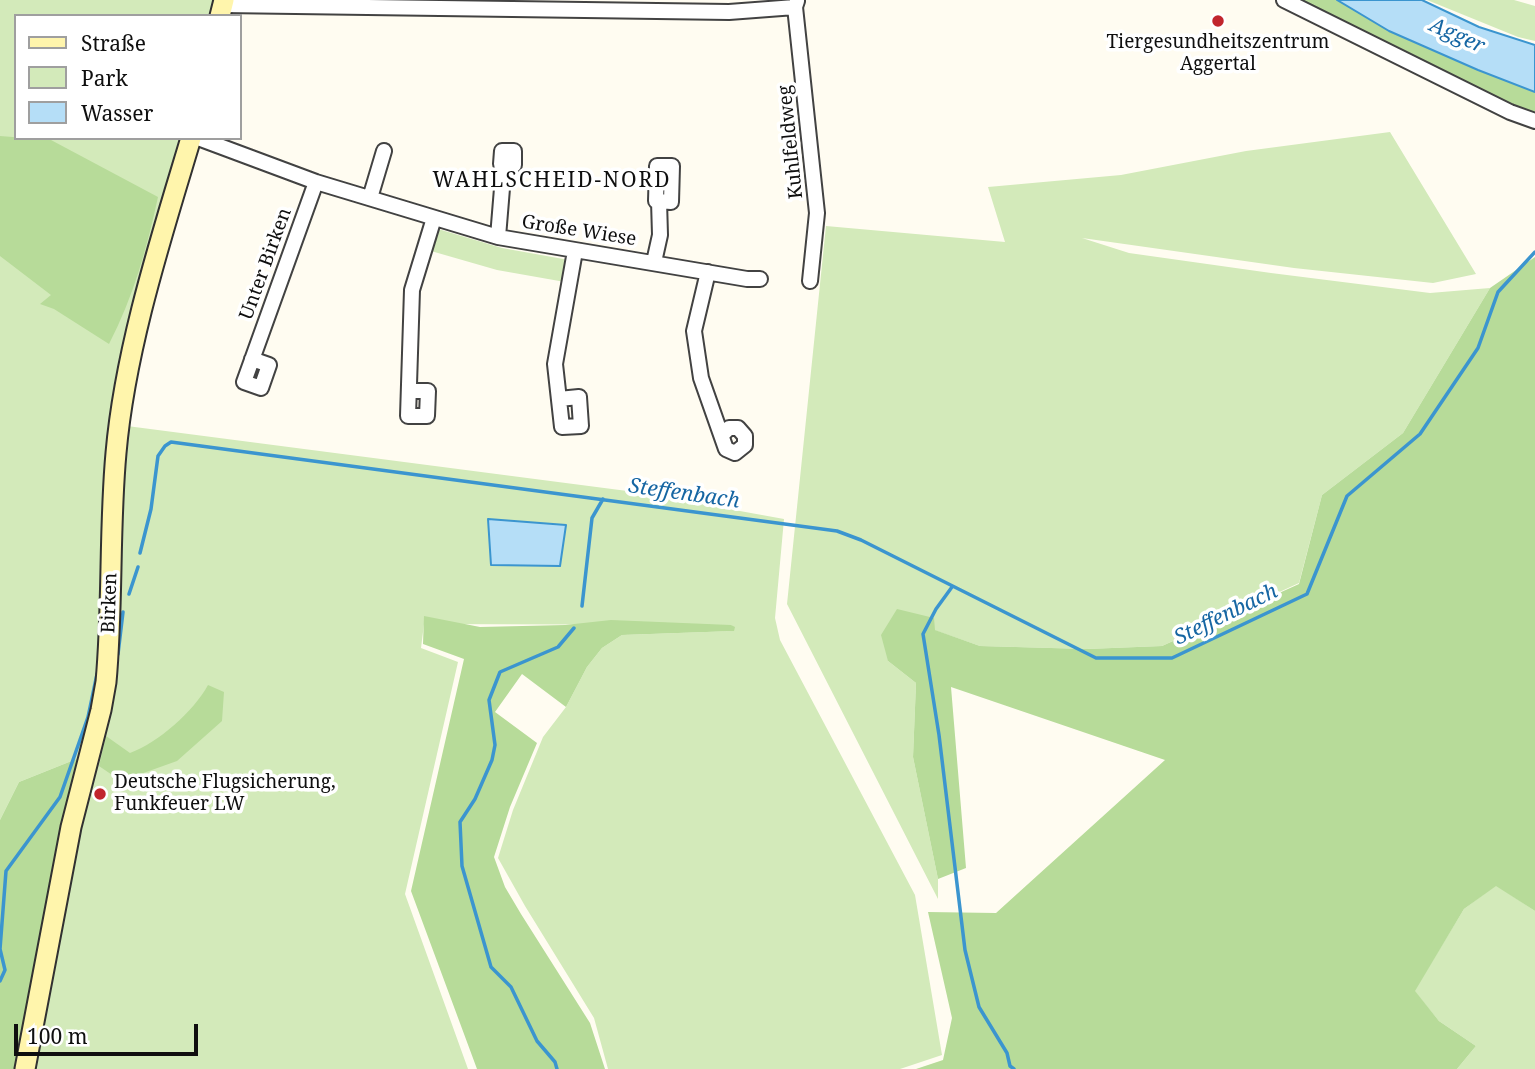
<!DOCTYPE html>
<meta charset="utf-8">
<style>
body{margin:0}
#map{position:relative;width:1535px;height:1069px;overflow:hidden;background:#fffcf1;font-family:"Noto Serif",serif}
canvas{display:block}
.legend{position:absolute;left:14px;top:14px;width:228px;height:126px;box-sizing:border-box;background:#fff;border:2px solid #9f9f9f;margin:0;padding:9px 12px;list-style:none;font-size:21px;color:#0f0f0f}
.legend li{display:flex;align-items:center;gap:14px;height:35px}
.legend b{width:35px;border:2px solid #9f9f9f}
.scale{position:absolute;left:14px;top:1024px;width:184px;height:32px;box-sizing:border-box;border:4px solid #0f0f0f;border-top:0;padding-left:9px;font-size:21px;line-height:24px;white-space:nowrap;color:#0f0f0f;-webkit-text-stroke:5px #fff;paint-order:stroke}
</style>
<div id="map">
<canvas width="1535" height="1069"></canvas>
<ul class="legend">
<li><b style="height:9px;background:#fff5ac"></b>Straße</li>
<li><b style="height:19px;background:#d3eaba"></b>Park</li>
<li><b style="height:19px;background:#b5def7"></b>Wasser</li>
</ul>
<div class="scale">100 m</div>
</div>
<script>
const ctx = document.querySelector('canvas').getContext('2d');
ctx.lineJoin = 'round';
function paint(path, color) { ctx.fillStyle = color; ctx.fill(path, 'evenodd'); }
function stroke(path, color, width, dash) { ctx.strokeStyle = color; ctx.lineWidth = width; ctx.lineCap = dash ? 'butt' : 'round'; ctx.setLineDash(dash || []); ctx.stroke(path); }
function write(font, color, halo, rows, align = 'center') {
  ctx.font = font + ' "Noto Serif",serif'; ctx.lineWidth = 7; ctx.setLineDash([]); ctx.textBaseline = 'middle'; ctx.strokeStyle = halo; ctx.fillStyle = color; for (const [text, x, y, turn = 0] of rows) {
    ctx.save(); ctx.translate(x, y); ctx.rotate((+turn || 0) * Math.PI / 180); ctx.textAlign = isNaN(turn) ? turn : align; if (halo) ctx.strokeText(text, 0, 0); ctx.fillText(text, 0, 0); ctx.restore();
  }
}
paint(new Path2D(`
 M 0,0 L 214,0 L 210,16 L 16,16 L 16,138 L 181,138 L 116,394 L 98,693 L 84,756 L 19,782 L 0,820 Z
 M 1427,0 L 1514,0 L 1535,6 L 1535,41 L 1518,37 Z
 M 1390,132 L 1476,274 L 1433,283 L 1294,268 L 1082,238 L 1129,253 L 1271,273 L 1430,293 L 1490,288 L 1403,433 L 1322,495 L 1299,583 L 1162,646 L 1087,649 L 980,646 L 934,630 L 888,661 L 916,683 L 913,757 L 938,879 L 938,899 L 787,604 L 826,226 L 1005,242 L 988,187 L 1121,175 L 1246,151 Z
 M 438,229 L 502,248 L 569,260 L 565,282 L 497,270 L 431,251 Z
 M 127,426 L 635,492 L 784,519 L 775,618 L 780,640 L 915,895 L 942,1055 L 900,1069 L 608,1069 L 594,1018 L 525,906 L 498,858 L 513,810 L 543,737 L 566,707 L 587,667 L 602,648 L 622,635 L 733,631 L 731,625 L 424,624 L 421,648 L 458,662 L 405,894 L 468,1069 L 24,1069 L 91,773 Z
 M 1496,885 L 1535,911 L 1535,1069 L 1457,1069 L 1476,1046 L 1439,1021 L 1414,991 L 1464,909 Z`), '#d3eaba');
paint(new Path2D(`
 M 1290,0 L 1337,0 L 1389,31 L 1478,70 L 1535,92 L 1535,115 L 1478,92 Z
 M 0,136 L 51,140 L 158,197 C 147,248 133,298 109,344 L 54,309 L 40,304 L 51,295 L 0,256 Z
 M 1535,257 L 1535,911 L 1496,886 L 1464,909 L 1415,991 L 1439,1021 L 1476,1046 L 1457,1069 L 916,1069 L 943,1060 L 952,1018 L 928,912 L 996,913 L 1165,760 L 951,687 L 966,868 L 938,879 L 913,757 L 916,683 L 888,661 L 881,635 L 897,609 L 934,618 L 935,630 L 980,646 L 1087,649 L 1162,646 L 1299,584 L 1322,495 L 1403,433 L 1490,288 Z
 M 424,616 L 480,627 L 565,625 L 611,620 L 731,625 L 735,627 L 734,631 L 622,635 L 602,648 L 587,667 L 566,707 L 522,674 L 495,712 L 537,743 L 510,807 L 494,857 L 505,887 L 521,914 L 590,1023 L 605,1069 L 477,1069 L 411,891 L 464,659 L 423,644 Z
 M 208,685 L 224,692 L 222,721 L 177,761 L 121,781 L 99,766 L 106,736 L 130,753 C 158,743 194,711 208,685 Z
 M 84,756 L 24,1069 L 0,1069 L 0,820 L 19,782 Z`), '#b7db99');
const water = new Path2D(`
 M 1337,0 L 1422,0 L 1479,27 L 1535,45 L 1535,92 L 1478,70 L 1389,31 Z
 M 488,519 L 566,525 L 560,566 L 491,565 Z`);
paint(water, '#b5def7');
stroke(water, '#3b95cf', 2);
stroke(new Path2D(`
 M 140,553 L 151,509 L 158,456 L 165,446 L 171,442 L 837,531 L 861,540 L 1096,658 L 1172,658 L 1307,594 L 1347,496 L 1420,434 L 1478,348 L 1498,292 L 1535,252
 M 952,587 L 936,609 L 923,634 L 939,735 L 965,950 L 979,1007 L 1007,1053 L 1010,1066 L 1014,1069
 M 129,594 L 138,567
 M 582,606 L 592,518 L 603,499
 M 118,654 L 123,612
 M 0,981 L 5,970 L 0,949 L 6,871 L 60,797 L 88,717 L 97,674
 M 557,1069 L 555,1062 L 537,1041 L 511,987 L 491,967 L 462,866 L 460,822 L 475,799 L 492,760 L 495,745 L 489,700 L 500,672 L 558,647 L 574,628`), '#3b95cf', 3.5);
const street = new Path2D(`
 M 1284,0 L 1510,112 L 1535,121
 M 797,1 L 795,7 L 817,213 L 810,281
 M 223,5 L 729,12 L 795,7
 M 198,138 L 316,182 L 498,237 L 747,279 L 760,279
 M 370,198 L 384,151
 M 498,237 L 504,164 L 501,164 L 502,151 L 514,151 L 514,165 L 504,164
 M 654,262 L 660,235 L 659,201 L 656,201 L 657,166 L 672,166 L 671,202 L 659,201
 M 708,272 L 694,331 L 701,378 L 726,449 L 735,453 L 745,445 L 745,436 L 738,428 L 729,428 L 722,435
 M 252,359 L 269,365 L 261,388 L 244,382 L 316,182
 M 409,391 L 428,391 L 427,416 L 408,416 L 412,290 L 434,218
 M 559,399 L 579,397 L 581,426 L 562,427 L 555,364 L 575,251`);
const secondary = new Path2D(`
 M 220,16 L 224,0
 M 25,1069 L 71,827 L 101,710 L 106,682 C 113,606 109,529 116,453 C 125,349 161,238 191,138`);
stroke(street, '#424242', 18);
stroke(secondary, '#313131', 23);
stroke(street, '#fff', 14);
stroke(secondary, '#fff5ac', 19);
for (const [x, y, r, color] of [
 [1218,21,7,"#c1252d"],
 [100,794,7,"#c1252d"]
]) { const dot = new Path2D(); dot.arc(x, y, r, 0, 2 * Math.PI); ctx.fillStyle = color; ctx.fill(dot); stroke(dot, '#fff', 2.5); }
write('19px', '#0f0f0f', '#fff', [
 ["Tiergesundheitszentrum",1218,43],
 ["Aggertal",1218,65],
 ["Deutsche Flugsicherung,",114,783,"left"],
 ["Funkfeuer LW",114,805,"left"]
]);
write('19px', '#0f0f0f', '#fff', [
 ["Kuhlfeldweg",791,142,-96],
 ["Große Wiese",579,231,9],
 ["Unter Birken",266,264,-70],
 ["Birken",110,603,-88]
]);
write('italic 21px', '#1666a3', '#fff', [
 ["Agger",1457,36,24],
 ["Steffenbach",684,494,8],
 ["Steffenbach",1226,615,-26]
]);
ctx.letterSpacing = '2px';
write('21px', '#0f0f0f', '#fff', [
 ["WAHLSCHEID-NORD",552,181]
]);
ctx.letterSpacing = '0px';
</script>
